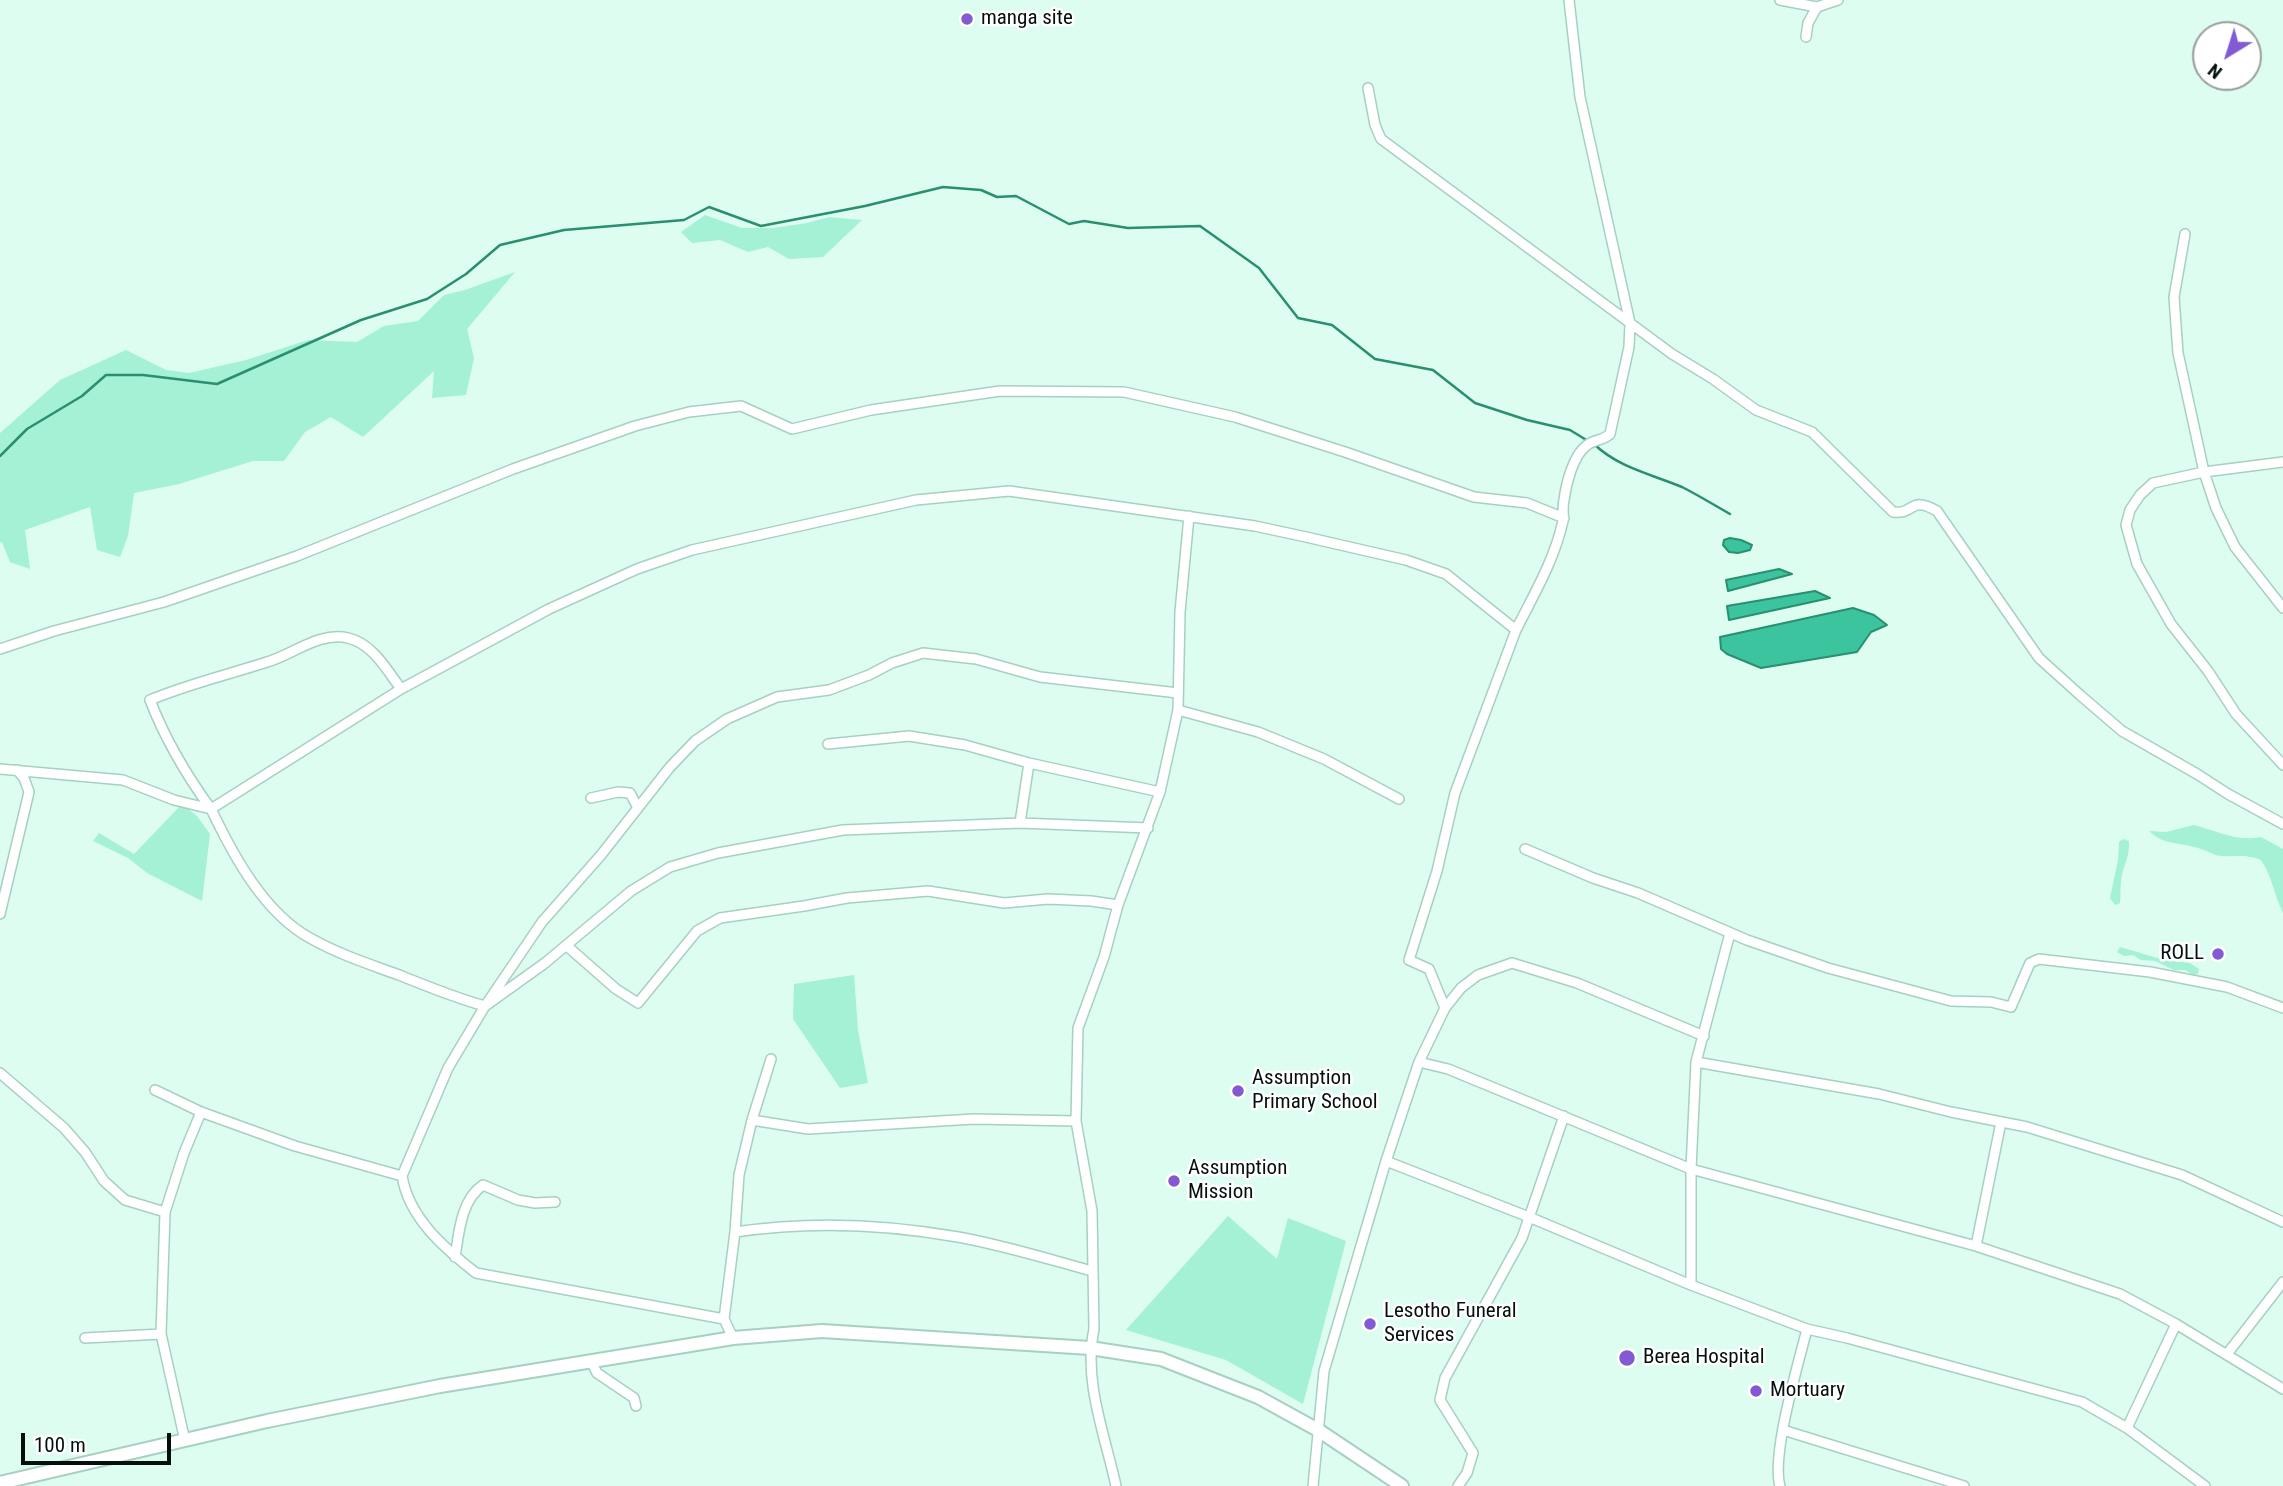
<!DOCTYPE html>
<style>
body{margin:0}
#map{position:relative;width:2283px;height:1486px;overflow:hidden;background:#dcfdf0;font-family:"Roboto Condensed",sans-serif}
canvas{display:block}
.north{position:absolute;left:2192px;top:21px;width:70px;height:70px;box-sizing:border-box;background:#fff;border:2px solid #9a9f9d;border-radius:50%;rotate:218deg;font-size:19px;font-weight:700;line-height:28px;text-align:center;color:#03100b}
.north::after{content:'';display:block;margin:auto;width:24px;height:32px;background:#825ad4;clip-path:polygon(50% 0,100% 100%,50% 72%,0 100%)}
.scale{position:absolute;left:21px;top:1433px;width:150px;height:32px;box-sizing:border-box;border:4px solid #03100b;border-top:0;padding-left:9px;font-size:21px;line-height:24px;white-space:nowrap;color:#03100b;-webkit-text-stroke:5px #fff;paint-order:stroke}
</style>
<div id="map">
<canvas width="2283" height="1486"></canvas>
<div class="north">N</div>
<div class="scale">100 m</div>
</div>
<script>
const ctx = document.querySelector('canvas').getContext('2d');
ctx.lineJoin = 'round';
function paint(path, color) { ctx.fillStyle = color; ctx.fill(path, 'evenodd'); }
function stroke(path, color, width, dash) { ctx.strokeStyle = color; ctx.lineWidth = width; ctx.lineCap = dash ? 'butt' : 'round'; ctx.setLineDash(dash || []); ctx.stroke(path); }
function write(font, color, halo, rows, align = 'center') {
  ctx.font = font + ' "Roboto Condensed",sans-serif'; ctx.lineWidth = 5; ctx.setLineDash([]); ctx.textBaseline = 'middle'; ctx.strokeStyle = halo; ctx.fillStyle = color; for (const [text, x, y, turn = 0] of rows) {
    ctx.save(); ctx.translate(x, y); ctx.rotate((+turn || 0) * Math.PI / 180); ctx.textAlign = isNaN(turn) ? turn : align; if (halo) ctx.strokeText(text, 0, 0); ctx.fillText(text, 0, 0); ctx.restore();
  }
}
paint(new Path2D(`
 M 705,215 L 742,228 L 773,228 L 807,223 L 829,217 L 862,220 L 823,257 L 789,259 L 768,247 L 748,252 L 720,240 L 692,243 L 681,232 Z
 M 515,272 L 467,329 L 474,358 L 466,395 L 432,398 L 434,371 L 363,437 L 331,417 L 305,432 L 284,461 L 253,461 L 179,484 L 134,493 L 128,536 L 120,557 L 97,550 L 90,507 L 25,530 L 30,569 L 10,562 L 2,542 L 0,542 L 0,433 L 60,380 L 126,350 L 166,370 L 189,373 L 246,360 L 308,340 L 357,342 L 384,326 L 418,321 L 444,295 L 465,290 Z
 M 182,804 L 197,816 L 210,834 L 202,901 L 147,873 L 128,858 L 93,841 L 99,833 L 134,854 Z
 M 2194,825 C 2217,831 2237,842 2261,837 L 2283,849 L 2283,913 C 2274,895 2272,876 2261,860 C 2245,854 2237,857 2222,856 C 2215,856 2208,851 2201,849 C 2182,842 2164,846 2149,831 L 2166,832 Z
 M 2123,839 L 2129,841 C 2130,857 2123,866 2121,880 C 2120,887 2121,895 2120,903 L 2115,905 L 2110,898 L 2118,860 L 2119,842 Z
 M 2120,947 L 2164,960 L 2190,963 L 2199,969 L 2198,974 L 2193,975 L 2185,970 L 2174,970 L 2155,961 L 2141,960 L 2133,955 L 2124,956 L 2117,952 Z
 M 854,975 L 858,1030 L 868,1083 L 840,1088 L 793,1019 L 794,984 Z
 M 1228,1216 L 1277,1259 L 1288,1218 L 1346,1241 L 1303,1404 L 1226,1360 L 1126,1330 Z`), '#a4f1d5');
const water = new Path2D(`
 M 1730,538 L 1741,540 L 1752,545 L 1750,550 L 1738,553 L 1729,552 L 1723,545 L 1724,540 Z
 M 1779,569 L 1792,574 L 1728,591 L 1726,580 Z
 M 1815,591 L 1830,598 L 1729,620 L 1727,606 Z
 M 1853,608 L 1874,615 L 1887,625 L 1871,632 L 1857,652 L 1761,668 L 1727,654 L 1721,649 L 1720,637 Z`);
paint(water, '#3bc49d');
stroke(water, '#2a8e71', 2);
stroke(new Path2D(`
 M 1594,444 C 1619,468 1651,474 1682,487 C 1698,495 1714,505 1730,514
 M 0,456 L 27,429 L 82,396 L 106,375 L 143,375 L 217,384 L 361,320 L 427,299 L 466,274 L 500,245 L 564,230 L 684,220 L 709,207 L 761,226 L 865,206 L 943,187 L 981,190 L 997,197 L 1016,196 L 1069,224 L 1084,221 L 1128,228 L 1200,226 L 1259,268 L 1298,318 L 1332,325 L 1375,359 L 1433,370 L 1475,403 L 1527,420 L 1570,430 L 1588,441`), '#2a8e71', 2.5);
const street = new Path2D(`
 M 1780,0 L 1817,7 L 1838,0
 M 1806,37 L 1808,23 L 1817,7
 M 1368,88 L 1375,125 L 1381,139 L 1672,354 L 1713,379 L 1756,410 L 1812,432 L 1893,512 C 1915,515 1909,495 1937,511 L 2039,658 L 2080,695 L 2122,731 L 2197,774 L 2228,794 L 2283,824
 M 2185,234 L 2174,297 L 2178,353 L 2204,472 L 2216,508 L 2235,547 L 2283,608
 M 2283,462 L 2204,472 L 2153,483 L 2140,495 L 2130,510 L 2126,525 L 2137,564 L 2171,624 L 2208,671 L 2236,714 L 2283,765
 M 1516,630 C 1534,594 1554,561 1563,521 C 1564,514 1562,507 1564,500 C 1566,484 1573,456 1586,446 C 1594,439 1603,441 1610,434 L 1629,347 L 1630,323 L 1580,97 L 1569,0
 M 0,649 L 54,631 L 164,602 L 297,556 L 513,469 L 635,426 L 689,412 L 741,406 L 792,429 L 871,410 L 1000,391 L 1124,392 L 1235,417 L 1345,452 L 1474,497 L 1527,503 L 1564,518
 M 401,689 C 387,670 373,644 348,638 C 320,631 292,655 267,662 C 227,675 188,684 150,700 C 165,739 187,776 211,809 L 401,689 L 549,609 L 637,569 L 692,550 L 916,500 L 1009,491 L 1255,526 L 1306,537 L 1406,560 L 1446,574 L 1516,630 L 1455,793 L 1437,871 L 1409,960 L 1429,969 L 1445,1008
 M 1178,710 L 1258,732 L 1324,759 L 1399,799
 M 828,744 L 909,736 L 965,745 L 1029,763 L 1020,823
 M 1029,763 L 1160,792
 M 0,769 L 123,780 L 174,800 L 211,809 C 233,855 264,913 310,938 C 338,954 369,964 399,975 C 427,986 455,998 485,1006 L 545,963 L 631,891 L 670,867 L 718,853 L 843,830 L 1020,823 L 1148,828
 M 591,798 L 618,792 L 630,793 L 638,808
 M 1525,849 L 1593,878 L 1638,893 L 1747,940 L 1828,968 L 1951,1001 L 1991,1002 L 2011,1007 L 2030,963 L 2039,959 L 2150,972 L 2227,987 L 2283,1008
 M 0,914 L 29,792 L 24,778 L 17,770
 M 567,946 L 616,989 L 638,1003 L 697,931 L 720,918 L 804,906 L 847,898 L 928,891 L 1004,903 L 1048,899 L 1091,901 L 1118,905
 M 1419,1062 L 1448,1069 L 1482,1083 L 1691,1169 L 1976,1246 L 2120,1294 L 2176,1324 L 2283,1389
 M 1696,1062 L 1879,1094 L 1951,1112 L 2027,1127 L 2182,1175 L 2283,1222
 M 0,1073 L 64,1128 L 85,1152 L 104,1181 L 125,1200 L 165,1212
 M 155,1090 L 201,1112 L 295,1146 L 402,1176
 M 752,1120 L 808,1129 L 974,1119 L 1076,1121
 M 1386,1161 L 1529,1217 L 1691,1285 L 1807,1329 L 1847,1338 L 2082,1402 L 2127,1428 L 2205,1486
 M 735,1232 C 808,1221 885,1224 958,1237 C 1003,1245 1048,1259 1092,1271
 M 1976,1246 L 2001,1122
 M 455,1257 C 459,1232 461,1200 483,1185 L 518,1200 L 535,1203 L 555,1202
 M 1691,1285 L 1691,1169 L 1696,1062 L 1730,933
 M 724,1319 L 476,1273 C 444,1248 409,1218 402,1176 L 448,1068 L 485,1006 L 542,922 L 601,855 L 670,767 L 695,741 L 727,719 L 777,697 L 829,690 L 869,675 L 892,663 L 923,653 L 976,659 L 1040,677 L 1178,693
 M 85,1338 L 161,1334
 M 733,1338 L 724,1319 L 735,1232 L 739,1175 L 752,1120 L 771,1059
 M 2227,1354 L 2283,1282
 M 592,1363 L 597,1373 L 634,1398 L 636,1406
 M 2127,1428 L 2176,1324
 M 1783,1430 L 1964,1486
 M 185,1441 L 161,1334 L 165,1212 L 184,1153 L 201,1112
 M 1116,1486 C 1105,1435 1083,1381 1094,1329 L 1092,1211 L 1076,1121 L 1078,1028 L 1104,957 L 1118,905 L 1160,792 L 1178,710 L 1180,612 L 1189,516
 M 1313,1486 L 1324,1371 L 1386,1161 L 1419,1062 L 1445,1008 L 1461,988 L 1478,975 L 1512,963 L 1577,983 L 1704,1036
 M 1458,1486 L 1467,1473 L 1473,1453 L 1440,1400 L 1445,1378 L 1522,1238 L 1564,1116
 M 1780,1486 C 1771,1455 1798,1365 1807,1329`);
const secondary = new Path2D(`
 M 0,1483 L 267,1421 L 440,1386 L 733,1338 L 822,1331 L 1090,1348 L 1161,1359 L 1258,1397 L 1318,1430 L 1402,1486`);
stroke(street, '#a7d0c0', 12);
stroke(secondary, '#a7d0c0', 16);
stroke(street, '#fff', 9);
stroke(secondary, '#fff', 12);
for (const [x, y, r, color] of [
 [967,19,7,"#825ad4"],
 [2218,954,7,"#825ad4"],
 [1238,1091,7,"#825ad4"],
 [1174,1181,7,"#825ad4"],
 [1370,1324,7,"#825ad4"],
 [1627,1358,9,"#825ad4"],
 [1756,1391,7,"#825ad4"]
]) { const dot = new Path2D(); dot.arc(x, y, r, 0, 2 * Math.PI); ctx.fillStyle = color; ctx.fill(dot); stroke(dot, '#fff', 2.5); }
write('21px', '#03100b', '#fff', [
 ["manga site",981,19],
 ["ROLL",2204,954,"right"],
 ["Assumption",1252,1079],
 ["Primary School",1252,1103],
 ["Assumption",1188,1169],
 ["Mission",1188,1193],
 ["Lesotho Funeral",1384,1312],
 ["Services",1384,1336],
 ["Berea Hospital",1643,1358],
 ["Mortuary",1770,1391]
], 'left');
</script>
